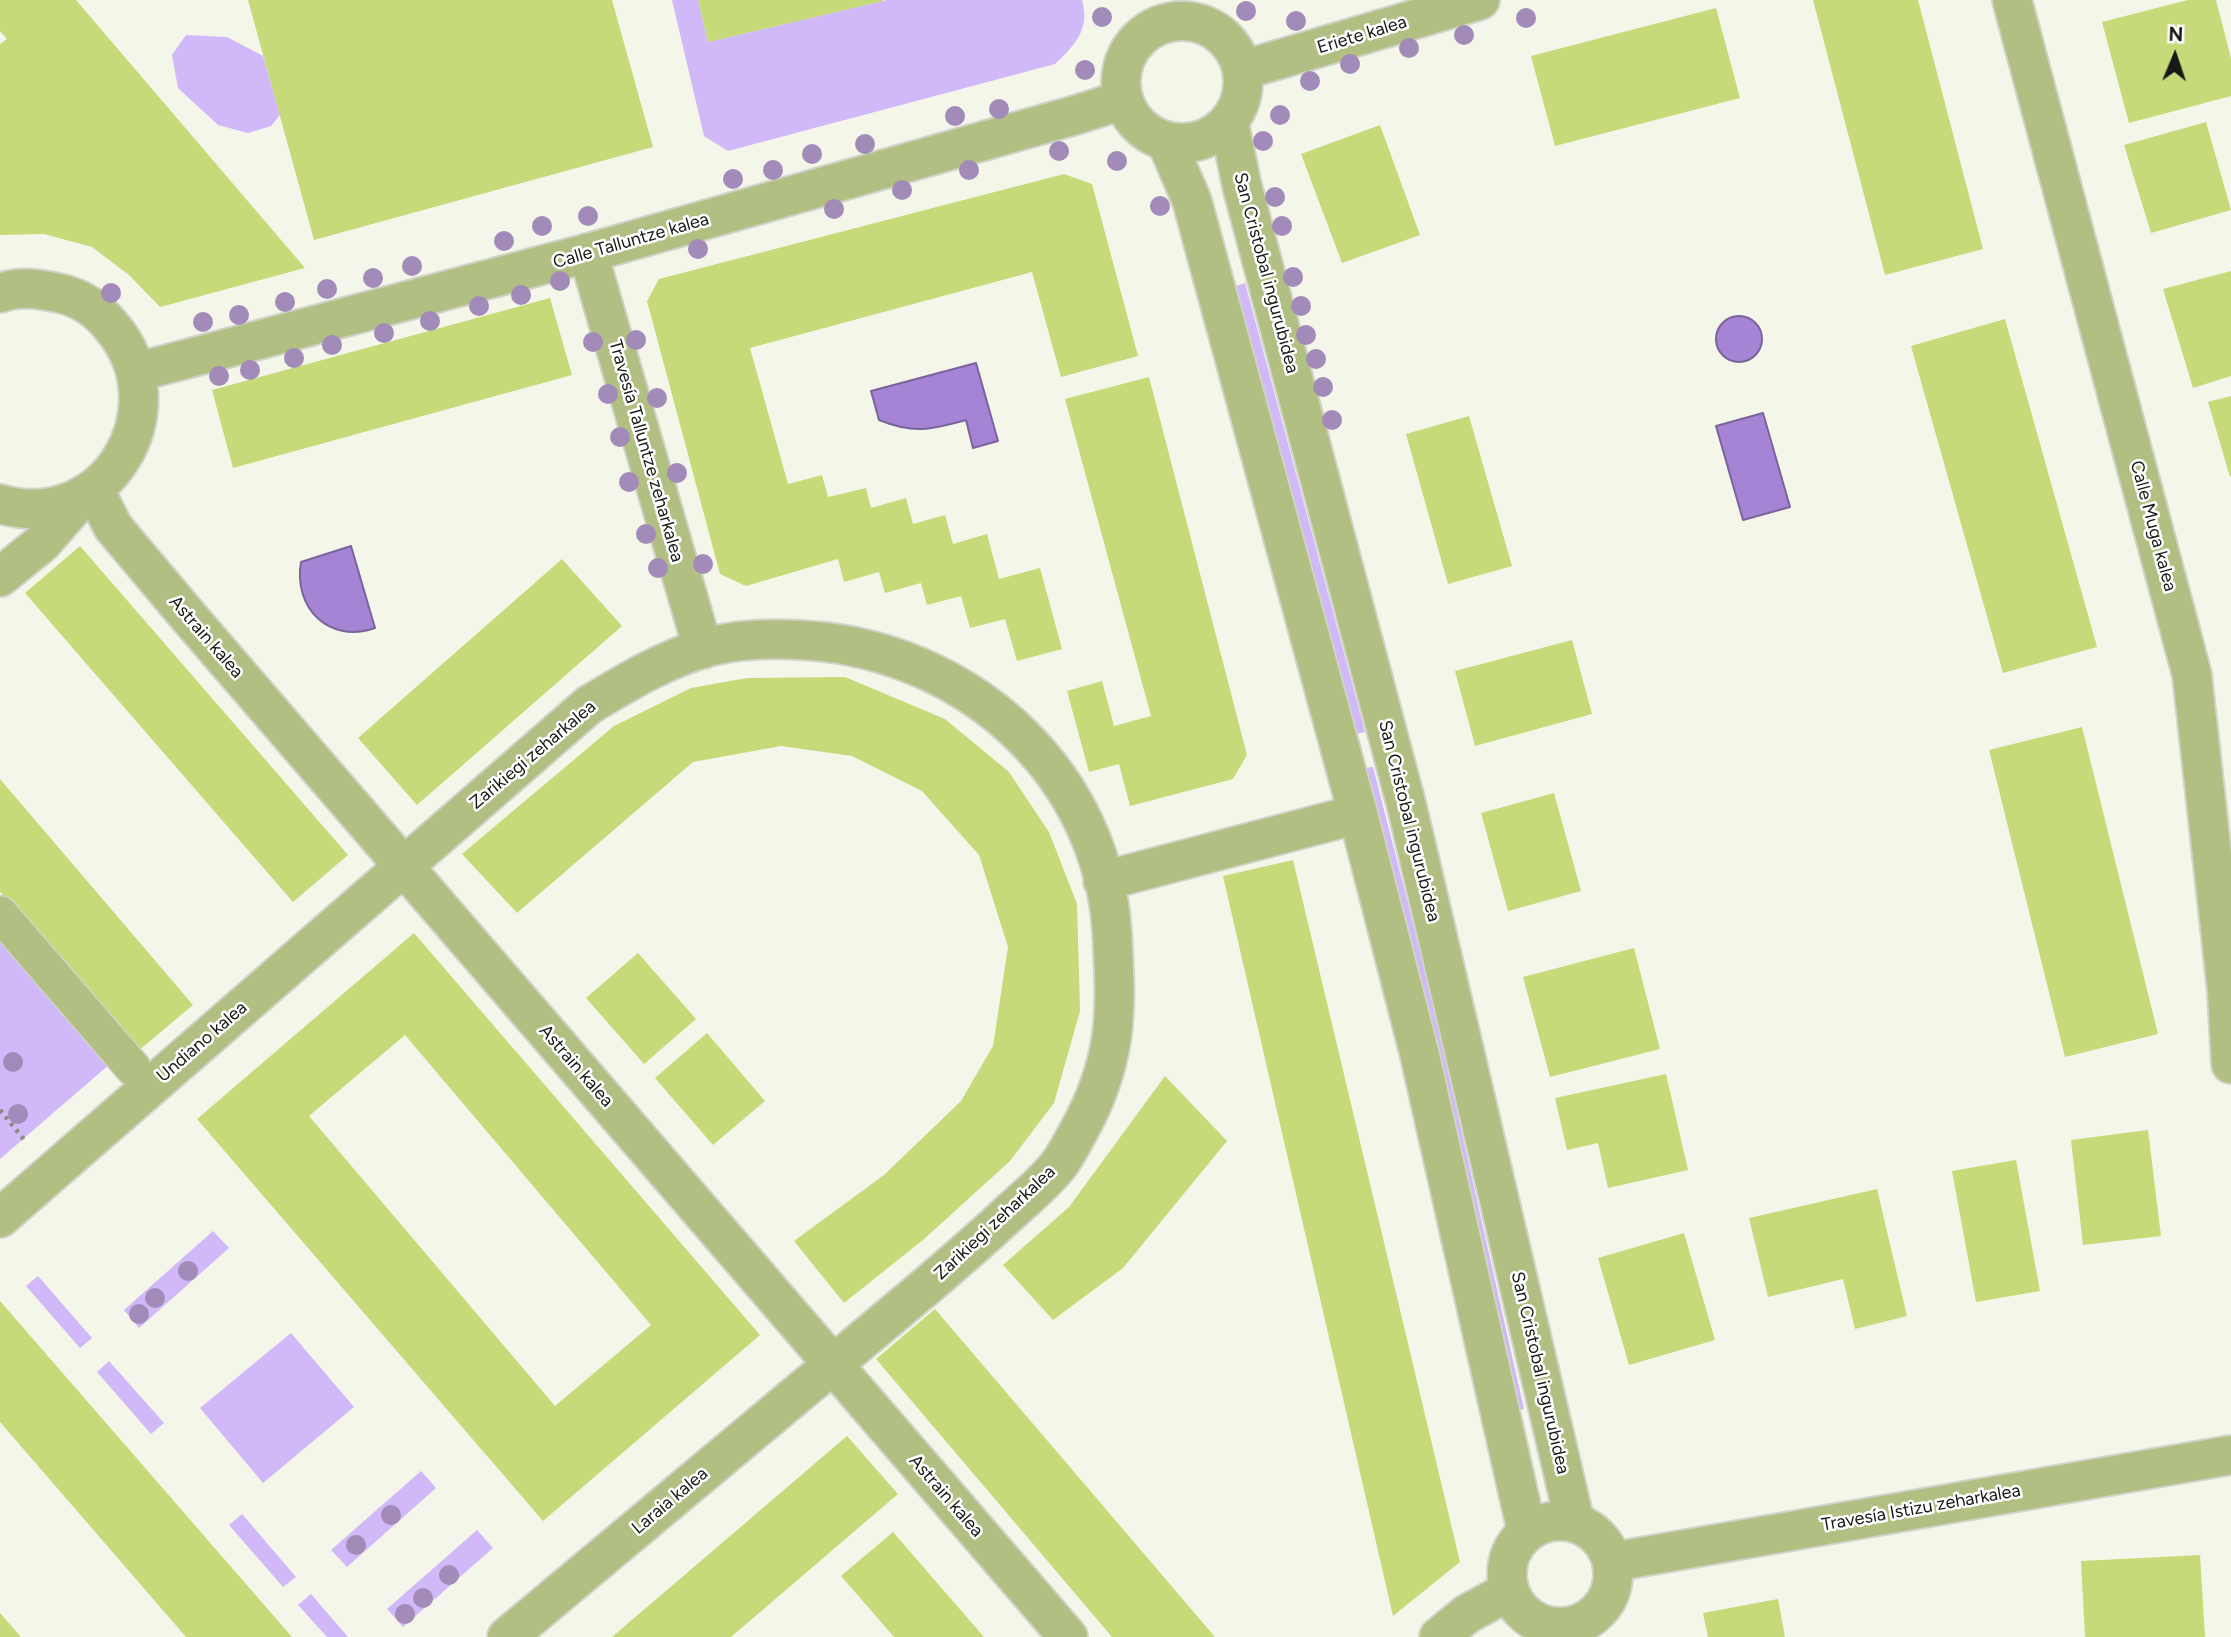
<!DOCTYPE html>
<meta charset="utf-8">
<style>
body{margin:0}
#map{position:relative;width:2231px;height:1637px;overflow:hidden;background:#f3f6e9;font-family:Figtree,sans-serif}
canvas{display:block}
.north{position:absolute;left:2140px;top:21px;width:70px;height:70px;-webkit-text-stroke:5px #fff;paint-order:stroke;rotate:2deg;font-size:19px;font-weight:700;line-height:28px;text-align:center;color:#181914}
.north::after{content:'';display:block;margin:auto;width:24px;height:32px;background:#181914;clip-path:polygon(50% 0,100% 100%,50% 72%,0 100%)}
</style>
<div id="map">
<canvas width="2231" height="1637"></canvas>
<div class="north">N</div>
</div>
<script>
const ctx = document.querySelector('canvas').getContext('2d');
ctx.lineJoin = 'round';
function paint(path, color) { ctx.fillStyle = color; ctx.fill(path, 'evenodd'); }
function stroke(path, color, width, dash) { ctx.strokeStyle = color; ctx.lineWidth = width; ctx.lineCap = dash ? 'butt' : 'round'; ctx.setLineDash(dash || []); ctx.stroke(path); }
function write(font, color, halo, rows, align = 'center') {
  ctx.font = font + ' Figtree,sans-serif'; ctx.lineWidth = 5; ctx.setLineDash([]); ctx.textBaseline = 'middle'; ctx.strokeStyle = halo; ctx.fillStyle = color; for (const [text, x, y, turn = 0] of rows) {
    ctx.save(); ctx.translate(x, y); ctx.rotate((+turn || 0) * Math.PI / 180); ctx.textAlign = isNaN(turn) ? turn : align; if (halo) ctx.strokeText(text, 0, 0); ctx.fillText(text, 0, 0); ctx.restore();
  }
}
paint(new Path2D(`
 M 672,0 L 698,0 L 708,42 L 887,0 L 1082,0 C 1090,29 1076,44 1055,64 L 728,151 L 704,136 Z
 M 186,35 L 227,37 L 263,56 L 280,115 L 271,126 L 248,133 L 218,125 L 178,88 L 172,55 Z
 M 1245,283 L 1365,732 L 1356,734 L 1236,286 Z
 M 1373,767 L 1425,970 L 1524,1409 L 1514,1412 L 1365,768 Z
 M 0,937 L 111,1063 L 0,1159 Z
 M 213,1231 L 229,1248 L 139,1328 L 124,1310 Z
 M 38,1276 L 92,1338 L 80,1348 L 26,1286 Z
 M 291,1333 L 354,1407 L 263,1483 L 200,1408 Z
 M 109,1361 L 164,1423 L 151,1434 L 97,1372 Z
 M 421,1471 L 436,1488 L 347,1567 L 331,1550 Z
 M 242,1514 L 296,1577 L 283,1587 L 229,1525 Z
 M 477,1530 L 493,1548 L 403,1627 L 387,1609 Z
 M 311,1594 L 348,1637 L 327,1637 L 298,1605 Z`), '#d1b8f8');
const water = new Path2D(`
 M1716 339a23 23 0 1 1 46 0a23 23 0 1 1-46 0Z
 M 976,363 L 998,441 L 973,448 L 966,420 C 930,430 914,434 879,420 L 871,391 Z
 M 1763,413 L 1790,507 L 1743,520 L 1716,426 Z
 M 351,546 L 375,628 C 329,644 293,608 301,562 Z`);
paint(water, '#a583d5');
stroke(water, '#7b639b', 2);
paint(new Path2D(`
 M 0,0 L 76,0 L 305,268 L 160,307 L 129,275 L 92,247 L 44,234 L 0,235 L 0,44 L 7,39 L 0,31 Z
 M 248,0 L 612,0 L 653,147 L 314,240 Z
 M 698,0 L 883,0 L 883,1 L 708,42 Z
 M 1813,0 L 1918,0 L 1983,249 L 1885,275 Z
 M 2188,0 L 2216,0 L 2231,58 L 2231,96 L 2129,123 L 2102,22 Z
 M 1716,8 L 1740,98 L 1555,146 L 1531,56 Z
 M 2206,122 L 2231,210 L 2151,233 L 2124,145 Z
 M 1380,125 L 1420,235 L 1342,263 L 1301,154 Z
 M 1064,174 L 1092,184 L 1138,356 L 1061,377 L 1032,272 L 750,348 L 788,484 L 822,475 L 828,497 L 866,488 L 871,508 L 906,498 L 913,524 L 945,515 L 953,544 L 987,534 L 999,579 L 1040,568 L 1062,649 L 1017,661 L 1005,619 L 970,628 L 961,596 L 927,605 L 921,583 L 885,593 L 879,572 L 844,582 L 838,559 L 746,586 L 720,574 L 647,301 L 659,279 Z
 M 2231,271 L 2231,376 L 2193,388 L 2163,289 Z
 M 550,298 L 572,375 L 233,468 L 212,390 Z
 M 2005,319 L 2097,647 L 2003,673 L 1911,346 Z
 M 1149,377 L 1247,755 L 1233,779 L 1130,806 L 1119,764 L 1089,772 L 1067,691 L 1102,681 L 1114,726 L 1151,716 L 1065,399 Z
 M 2231,396 L 2231,476 L 2230,477 L 2208,402 Z
 M 1469,416 L 1512,566 L 1448,584 L 1406,434 Z
 M 80,546 L 348,855 L 293,902 L 25,593 Z
 M 562,559 L 622,626 L 417,805 L 358,738 Z
 M 1572,640 L 1592,714 L 1475,746 L 1455,671 Z
 M 845,677 L 945,719 L 1009,772 L 1049,832 L 1077,904 L 1080,1011 L 1054,1103 L 1010,1161 L 923,1240 L 844,1303 L 794,1241 L 884,1175 L 961,1101 L 993,1046 L 1008,947 L 979,855 L 922,791 L 852,756 L 781,746 L 693,762 L 517,913 L 462,854 L 614,726 L 691,688 L 747,678 Z
 M 2082,727 L 2158,1034 L 2065,1057 L 1989,750 Z
 M 0,779 L 193,1005 L 137,1052 L 0,892 Z
 M 1554,793 L 1581,891 L 1508,911 L 1481,813 Z
 M 1293,860 L 1460,1562 L 1393,1616 L 1223,876 Z
 M 414,933 L 760,1335 L 543,1521 L 197,1119 ZM 405,1035 L 651,1325 L 555,1406 L 309,1116 Z
 M 1634,948 L 1660,1049 L 1550,1077 L 1523,977 Z
 M 638,953 L 696,1019 L 644,1064 L 586,998 Z
 M 707,1033 L 765,1101 L 713,1145 L 655,1078 Z
 M 1666,1074 L 1688,1170 L 1608,1188 L 1598,1143 L 1567,1150 L 1555,1098 Z
 M 1165,1076 L 1227,1141 L 1123,1268 L 1053,1320 L 1003,1265 L 1069,1207 Z
 M 2148,1130 L 2161,1236 L 2083,1245 L 2071,1140 Z
 M 2016,1160 L 2040,1291 L 1976,1302 L 1952,1171 Z
 M 1877,1189 L 1907,1316 L 1855,1329 L 1843,1279 L 1768,1297 L 1749,1218 Z
 M 1684,1233 L 1715,1340 L 1629,1365 L 1598,1258 Z
 M 0,1301 L 292,1637 L 186,1637 L 0,1422 Z
 M 935,1309 L 1215,1637 L 1112,1637 L 876,1359 Z
 M 847,1436 L 898,1494 L 731,1637 L 612,1637 Z
 M 893,1532 L 984,1637 L 894,1637 L 841,1576 Z
 M 2200,1555 L 2205,1637 L 2085,1637 L 2081,1561 Z
 M 1778,1599 L 1785,1637 L 1708,1637 L 1703,1613 Z
 M 0,1613 L 21,1637 L 0,1637 Z`), '#c7da7a');
const pedestrian = new Path2D(`
 M 0,914 L 133,1068`);
const minor = new Path2D(`
 M 2012,0 L 2192,675 L 2227,991 L 2231,1064
 M 1243,70 L 1480,0
 M 588,253 L 703,649
 M 94,489 L 113,527 L 188,616 L 1068,1637
 M 1103,881 L 1358,814
 M 0,1218 L 589,705 C 627,682 665,659 708,647 C 745,637 787,638 825,642 C 976,660 1102,776 1112,932 C 1116,1004 1119,1052 1085,1119 C 1077,1134 1069,1150 1060,1163 C 1045,1183 1024,1199 1006,1216 C 957,1262 905,1304 854,1347 C 738,1443 623,1540 507,1637
 M 1612,1562 L 2231,1455
 M 1439,1637 L 1467,1614 L 1509,1591`);
const tertiary = new Path2D(`
 M1121 82a61 61 0 1 1 122 0a61 61 0 1 1-122 0Z
 M 1229,123 L 1242,186 L 1407,807 L 1575,1523
 M 1167,143 L 1192,201 L 1358,814 L 1420,1056 L 1527,1532
 M 0,293 C 20,285 43,289 63,294 C 82,299 99,311 111,326 C 182,408 106,535 0,504
 M 137,372 L 588,253 L 1079,114 L 1122,100
 M 0,577 L 42,543 L 83,496
 M1507 1574a53 53 0 1 1 106 0a53 53 0 1 1-106 0Z`);
stroke(pedestrian, '#d0d3c7', 38);
stroke(minor, '#d0d3c7', 42);
stroke(tertiary, '#d0d3c7', 42);
stroke(new Path2D(`
 M 0,1110 L 26,1142`), '#8b8d84', 4.5, [3.5, 5]);
stroke(pedestrian, '#b2bf82', 35);
stroke(minor, '#b2bf82', 38);
stroke(tertiary, '#b2bf82', 38);
ctx.fillStyle = '#a28ab9';
for (const [x, y] of [
 [1246,11],
 [1102,17],
 [1526,18],
 [1296,21],
 [1464,35],
 [1409,48],
 [1350,64],
 [1085,70],
 [1310,81],
 [999,109],
 [1280,115],
 [955,116],
 [1263,141],
 [865,144],
 [1059,151],
 [812,154],
 [1117,161],
 [773,170],
 [969,170],
 [733,179],
 [902,190],
 [1275,197],
 [1160,206],
 [834,209],
 [588,216],
 [542,226],
 [1282,226],
 [504,241],
 [698,249],
 [412,266],
 [1293,277],
 [373,278],
 [560,281],
 [327,289],
 [111,293],
 [521,295],
 [285,302],
 [479,306],
 [1301,306],
 [239,315],
 [430,321],
 [203,322],
 [384,333],
 [1306,335],
 [636,340],
 [593,342],
 [332,345],
 [294,358],
 [1316,359],
 [250,370],
 [219,376],
 [1323,387],
 [608,394],
 [657,398],
 [1332,420],
 [620,437],
 [677,473],
 [629,482],
 [646,534],
 [703,564],
 [658,568],
 [13,1062],
 [18,1114],
 [188,1271],
 [155,1298],
 [139,1314],
 [391,1515],
 [356,1545],
 [449,1575],
 [423,1598],
 [405,1614]
]) { ctx.beginPath(); ctx.arc(x, y, 10, 0, 2 * Math.PI); ctx.fill(); }
write('18px', '#181914', '#fff', [
 ["Eriete kalea",1362,35,-17],
 ["Calle Talluntze kalea",631,241,-16],
 ["San Cristobal ingurubidea",1266,273,75],
 ["Travesía Talluntze zeharkalea",646,451,74],
 ["Calle Muga kalea",2153,526,75],
 ["Astrain kalea",206,637,49],
 ["Zarikiegi zeharkalea",533,755,-40],
 ["San Cristobal ingurubidea",1409,821,76],
 ["Undiano kalea",202,1042,-41],
 ["Astrain kalea",576,1066,49],
 ["Zarikiegi zeharkalea",995,1223,-43],
 ["San Cristobal ingurubidea",1540,1373,77],
 ["Astrain kalea",946,1496,49],
 ["Laraia kalea",670,1501,-40],
 ["Travesía Istizu zeharkalea",1921,1508,-10]
]);
</script>
